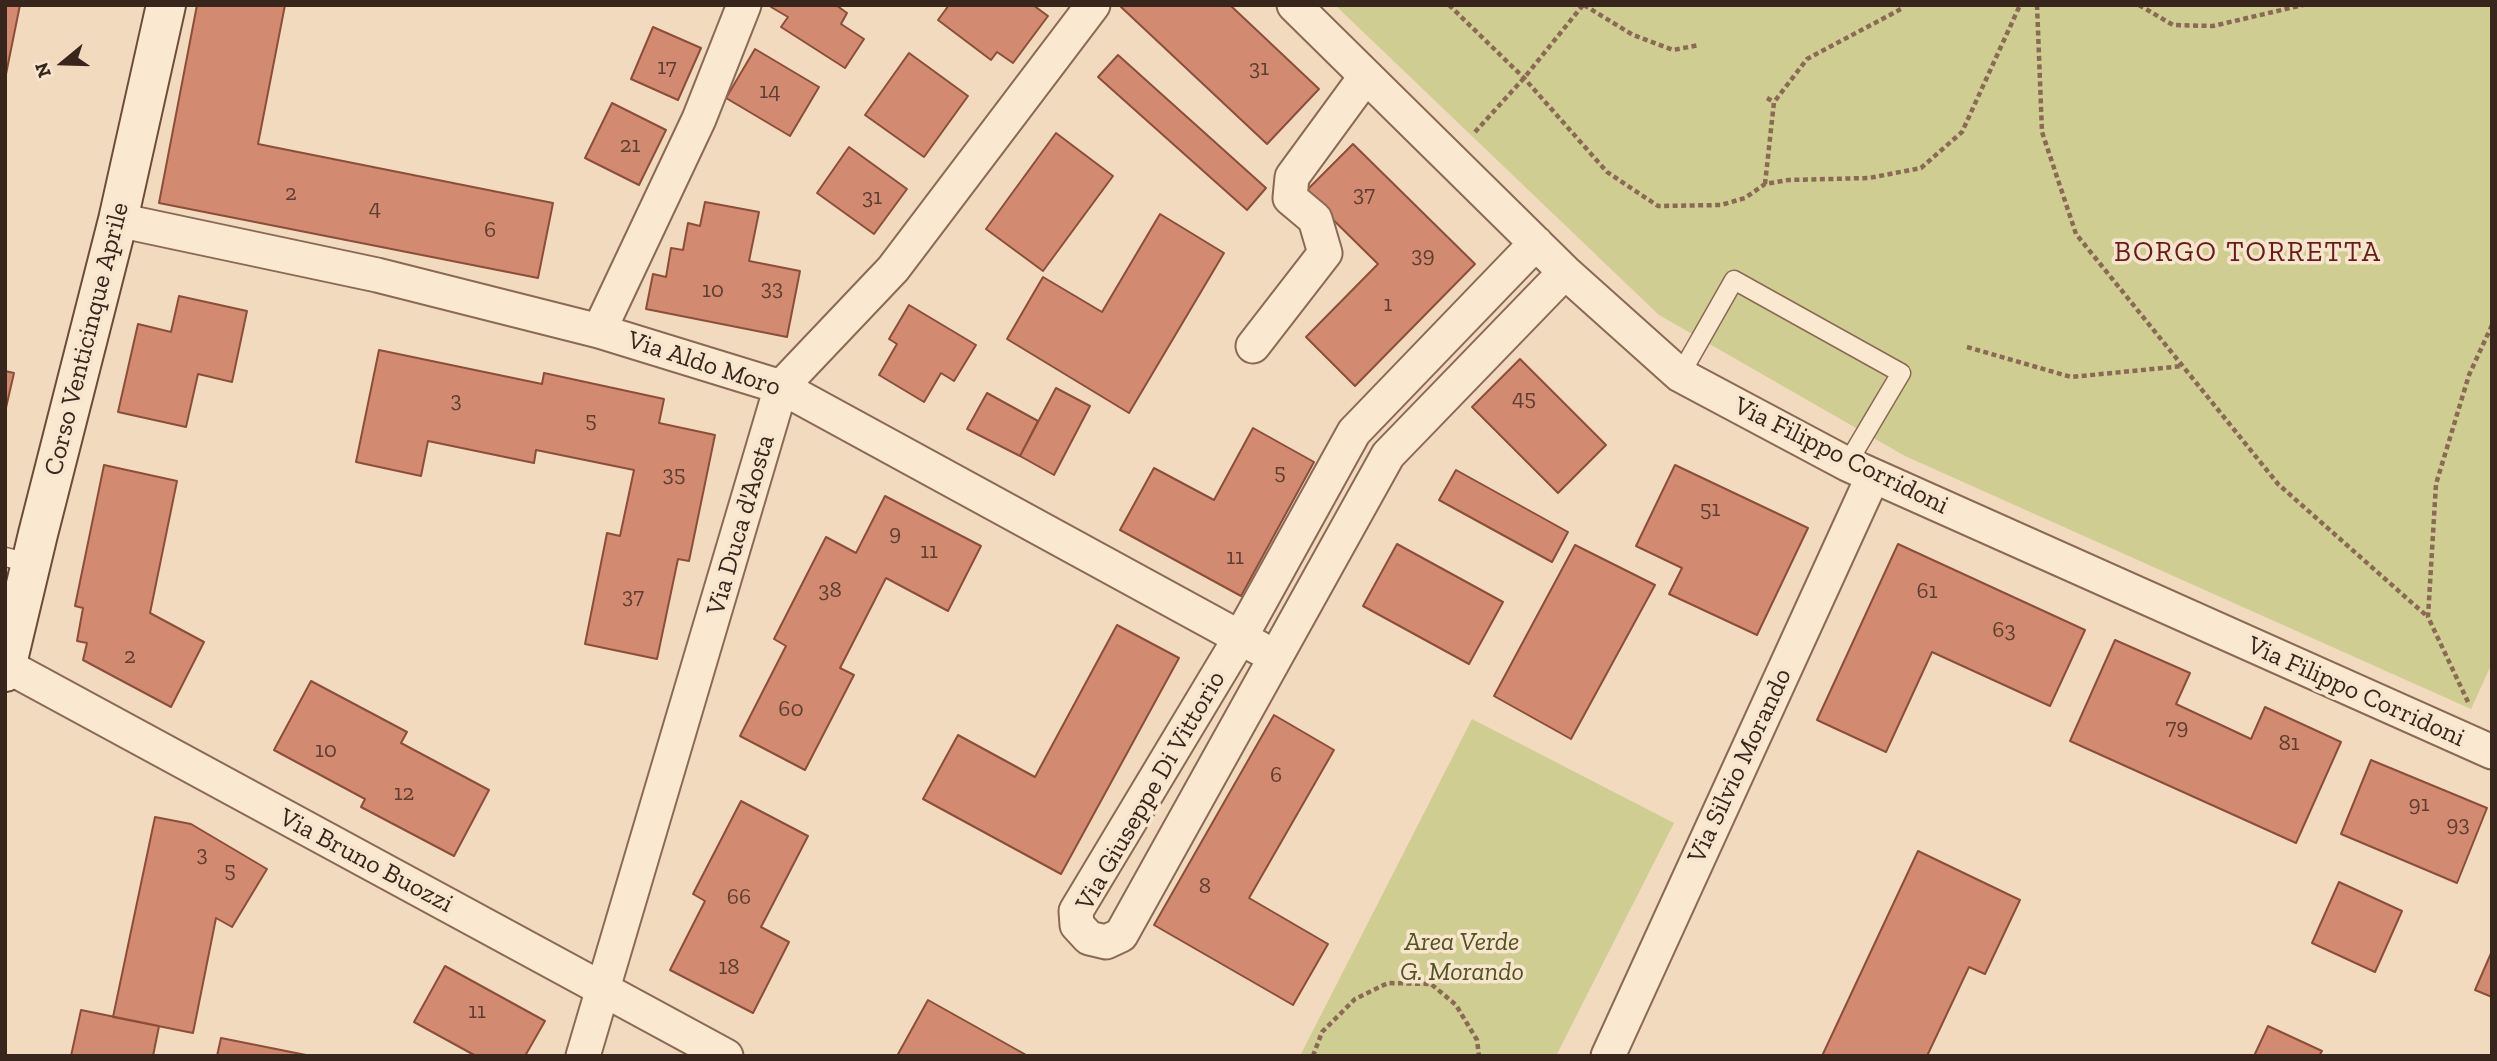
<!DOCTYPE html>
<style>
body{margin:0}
#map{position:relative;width:2497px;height:1061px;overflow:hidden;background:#f1dabe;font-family:"Zilla Slab",serif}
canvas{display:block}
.frame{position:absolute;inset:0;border:7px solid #38251b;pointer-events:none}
.north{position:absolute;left:28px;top:28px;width:70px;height:70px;-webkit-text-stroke:5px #f8e5ce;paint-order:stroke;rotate:251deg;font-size:19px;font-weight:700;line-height:28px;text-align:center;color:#38251b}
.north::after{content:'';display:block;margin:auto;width:24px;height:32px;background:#38251b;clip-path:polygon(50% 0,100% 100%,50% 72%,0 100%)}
</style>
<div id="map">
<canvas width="2497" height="1061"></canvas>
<div class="frame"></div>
<div class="north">N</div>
</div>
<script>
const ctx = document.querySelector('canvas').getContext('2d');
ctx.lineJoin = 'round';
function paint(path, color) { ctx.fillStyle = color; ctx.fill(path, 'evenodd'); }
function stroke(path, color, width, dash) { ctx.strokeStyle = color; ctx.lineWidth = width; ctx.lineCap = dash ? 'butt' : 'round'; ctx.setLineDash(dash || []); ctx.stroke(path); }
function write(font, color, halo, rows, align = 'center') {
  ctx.font = font + ' "Zilla Slab",serif'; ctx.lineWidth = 7; ctx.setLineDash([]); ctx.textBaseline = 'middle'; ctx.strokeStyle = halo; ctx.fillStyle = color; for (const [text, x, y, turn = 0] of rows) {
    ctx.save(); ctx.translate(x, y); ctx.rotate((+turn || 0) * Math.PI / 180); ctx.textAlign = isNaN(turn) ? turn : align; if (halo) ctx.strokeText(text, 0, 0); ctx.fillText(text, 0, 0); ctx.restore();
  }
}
paint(new Path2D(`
 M 1335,5 L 2492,5 L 2492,663 L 2471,709 L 1905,456 L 1659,315 Z
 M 1472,719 L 1674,823 L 1556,1056 L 1300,1056 Z`), '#cfcd91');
const building = new Path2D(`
 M 5,5 L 20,5 L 5,79 Z
 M 197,5 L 285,5 L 258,144 L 553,203 L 538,278 L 159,203 Z
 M 772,5 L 836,5 L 847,13 L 841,24 L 864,39 L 845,68 L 781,27 L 788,17 L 771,7 Z
 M 949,5 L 1033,5 L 1048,16 L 1013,63 L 997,52 L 991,60 L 938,20 Z
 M 1122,5 L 1230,5 L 1319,89 L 1267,144 L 1121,7 Z
 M 653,27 L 701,48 L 678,100 L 631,79 Z
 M 755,49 L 819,87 L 790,136 L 726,98 Z
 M 909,53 L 968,96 L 924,157 L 865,115 Z
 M 1118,55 L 1266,188 L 1247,210 L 1098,77 Z
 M 612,103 L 666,130 L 639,185 L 585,158 Z
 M 1056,133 L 1113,176 L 1043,271 L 986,229 Z
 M 1353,144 L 1475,264 L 1355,386 L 1306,337 L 1378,264 L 1305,192 Z
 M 849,147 L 907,189 L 874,234 L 817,193 Z
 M 705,202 L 759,212 L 749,261 L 800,271 L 787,337 L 646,309 L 653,274 L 666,277 L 671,248 L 683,250 L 688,223 L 700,226 Z
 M 1160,214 L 1224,253 L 1129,413 L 1007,339 L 1043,277 L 1102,312 Z
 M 179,296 L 247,311 L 232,382 L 198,374 L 186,427 L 118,412 L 138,324 L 171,332 Z
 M 909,305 L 976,345 L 954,381 L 941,373 L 924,402 L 879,375 L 897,344 L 889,339 Z
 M 379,350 L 542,384 L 544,373 L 664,399 L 659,423 L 715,435 L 689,561 L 678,559 L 657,659 L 585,644 L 607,533 L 620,536 L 634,470 L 536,450 L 534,463 L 428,441 L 421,476 L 356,462 Z
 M 1520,359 L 1606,445 L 1558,493 L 1472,407 Z
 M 5,371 L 14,373 L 5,412 Z
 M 1056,388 L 1090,406 L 1054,475 L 1020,456 Z
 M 987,393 L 1038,421 L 1020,456 L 967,429 Z
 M 1253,428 L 1314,462 L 1241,596 L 1120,530 L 1154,468 L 1214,500 Z
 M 104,465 L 177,481 L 150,613 L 204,642 L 171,707 L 83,660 L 87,643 L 77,641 L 83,608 L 75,606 Z
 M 1675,465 L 1808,528 L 1757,635 L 1669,594 L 1682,568 L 1636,546 Z
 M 1456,470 L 1568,532 L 1552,562 L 1439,500 Z
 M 885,496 L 981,546 L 948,611 L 886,578 L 840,668 L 854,675 L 805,770 L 740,736 L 786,646 L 774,639 L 826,537 L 856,553 Z
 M 1397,544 L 1503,602 L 1469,664 L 1363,606 Z
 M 1898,544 L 2085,630 L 2050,706 L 1932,652 L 1886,752 L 1817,720 Z
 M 1575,545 L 1655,585 L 1571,739 L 1494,696 Z
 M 1117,625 L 1179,658 L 1061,874 L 923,799 L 958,735 L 1035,777 Z
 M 2115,640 L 2190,673 L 2176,704 L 2251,739 L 2265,707 L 2341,742 L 2296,843 L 2070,741 Z
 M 311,681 L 407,732 L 401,743 L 489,790 L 454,856 L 361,807 L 365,799 L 274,750 Z
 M 1274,715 L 1334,750 L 1249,898 L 1328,944 L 1293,1005 L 1154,925 Z
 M 2371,760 L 2487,808 L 2457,883 L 2341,834 Z
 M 741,801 L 808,836 L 761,927 L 789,942 L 753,1013 L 670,970 L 705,901 L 693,894 Z
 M 155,817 L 191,824 L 267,869 L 232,927 L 216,918 L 193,1033 L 113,1017 Z
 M 1918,851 L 2020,900 L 1985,974 L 1969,967 L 1927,1056 L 1822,1056 Z
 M 2339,882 L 2402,911 L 2375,972 L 2312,943 Z
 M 2492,951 L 2492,997 L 2475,990 Z
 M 445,966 L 545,1021 L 525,1056 L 476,1056 L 414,1022 Z
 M 928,1000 L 1028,1056 L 897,1056 Z
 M 81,1010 L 159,1026 L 153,1056 L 71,1056 Z
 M 2268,1026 L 2322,1051 L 2319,1056 L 2254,1056 Z
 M 221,1038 L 311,1056 L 217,1056 Z`);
paint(building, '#d28b71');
stroke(building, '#8b4e39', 2);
const lane = new Path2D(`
 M 1680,375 L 1734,280 L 1901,373 L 1847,464
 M 5,557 L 31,563`);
const street = new Path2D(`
 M 1294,5 L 1565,272 L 1680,375 L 1847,464 L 2492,752
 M 118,220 L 377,275 L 599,331 L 781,387 L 1259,648
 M 1536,243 L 1354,432 L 1240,638 L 1076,911 L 1077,925 L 1089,938 L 1106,942 L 1121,935 L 1388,455 L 1565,272
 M 599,331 L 699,119 L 744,5
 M 1253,346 L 1325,253 L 1315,219 L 1290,198 L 1292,177 L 1366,76
 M 7,666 L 726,1056
 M 583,1056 L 781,387 L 893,269 L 1093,5
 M 1608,1056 L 1873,476`);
const secondary = new Path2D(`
 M 5,672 L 38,534 L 118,220 L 166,5`);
stroke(lane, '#8a6955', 21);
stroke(street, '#8a6955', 37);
stroke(secondary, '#6c4b39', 42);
stroke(new Path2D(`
 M 1449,5 L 1524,78 L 1607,172 L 1658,206 L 1721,205 L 1745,198 L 1765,184 L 1788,180 L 1869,178 L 1921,168 L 1962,132 L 2020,5
 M 1584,5 L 1633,35 L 1673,50 L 1699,45
 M 2037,5 L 2042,132 L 2076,234 L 2278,484 L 2428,617
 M 2139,5 L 2173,25 L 2213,26 L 2303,5
 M 1767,98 L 1774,102
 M 1475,132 L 1524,78 L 1583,5
 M 1765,184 L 1774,102 L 1807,59 L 1901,9 L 1903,5
 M 1967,347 L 2071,377 L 2183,366
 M 2468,702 L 2428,617 L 2436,484 L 2469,375 L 2492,325
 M 1313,1056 L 1322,1032 L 1355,999 L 1388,983 L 1431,984 L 1456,1005 L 1477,1040 L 1479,1056`), '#8a6955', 4.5, [5, 3.5]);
stroke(lane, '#fbe8d1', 18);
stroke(street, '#fbe8d1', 33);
stroke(secondary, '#fbe8d1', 38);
write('23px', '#5e3e30', null, [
 ["17",667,67],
 ["31",1259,68],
 ["14",770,91],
 ["21",630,145],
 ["2",291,193],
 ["37",1364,194],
 ["31",872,197],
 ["4",375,208],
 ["6",490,230],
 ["39",1423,255],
 ["33",772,288],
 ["10",713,290],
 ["1",1388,304],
 ["45",1524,398],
 ["3",456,400],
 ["5",591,420],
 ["5",1280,472],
 ["35",674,474],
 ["51",1710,509],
 ["9",895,533],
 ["11",929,551],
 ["11",1235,557],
 ["38",830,590],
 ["61",1927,591],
 ["37",633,596],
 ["63",2004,630],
 ["2",130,656],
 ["60",791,709],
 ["79",2177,727],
 ["81",2289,743],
 ["10",326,750],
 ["6",1276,775],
 ["12",404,793],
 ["91",2419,804],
 ["93",2458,824],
 ["3",202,854],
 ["5",230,870],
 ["8",1205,886],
 ["66",739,897],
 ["18",729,967],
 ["11",477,1011]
]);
write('26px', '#38251b', '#f8e5ce', [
 ["Corso Venticinque Aprile",87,339,-76],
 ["Via Aldo Moro",704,364,18],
 ["Via Filippo Corridoni",1841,456,26],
 ["Via Duca d'Aosta",741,525,-74],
 ["Via Filippo Corridoni",2356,692,24],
 ["Via Silvio Morando",1740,766,-65],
 ["Via Giuseppe Di Vittorio",1151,791,-60],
 ["Via Bruno Buozzi",366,861,28]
]);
write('italic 26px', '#515620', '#f8e5ce', [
 ["Area Verde",1462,943],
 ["G. Morando",1462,973]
]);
ctx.letterSpacing = '2px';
write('28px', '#681c17', '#f8e5ce', [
 ["BORGO TORRETTA",2248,253]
]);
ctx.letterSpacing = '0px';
</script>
